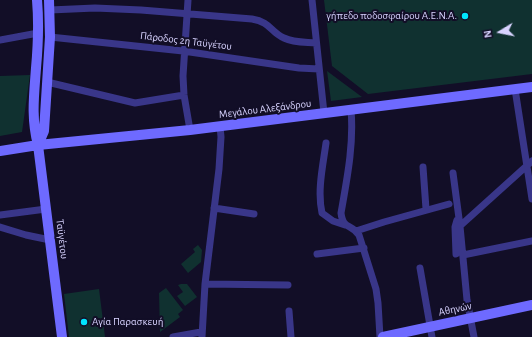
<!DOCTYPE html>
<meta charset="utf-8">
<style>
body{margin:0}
#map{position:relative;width:532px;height:337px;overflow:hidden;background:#120e27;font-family:"Alegreya Sans",sans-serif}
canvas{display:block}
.north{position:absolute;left:480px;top:12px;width:40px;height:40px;-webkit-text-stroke:3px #120e27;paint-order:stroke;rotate:260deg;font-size:11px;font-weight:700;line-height:16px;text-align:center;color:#d8d3ff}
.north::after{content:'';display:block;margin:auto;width:14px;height:18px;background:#d8d3ff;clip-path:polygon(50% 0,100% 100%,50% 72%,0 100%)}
</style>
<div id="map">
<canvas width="532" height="337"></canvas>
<div class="north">N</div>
</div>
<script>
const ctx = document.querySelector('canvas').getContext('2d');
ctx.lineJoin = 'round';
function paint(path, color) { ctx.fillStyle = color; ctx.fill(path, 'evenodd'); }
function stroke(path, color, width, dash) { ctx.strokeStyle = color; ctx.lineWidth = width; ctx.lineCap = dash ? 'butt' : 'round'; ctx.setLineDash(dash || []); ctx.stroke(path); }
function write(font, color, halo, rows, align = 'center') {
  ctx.font = font + ' "Alegreya Sans",sans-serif'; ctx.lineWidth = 4; ctx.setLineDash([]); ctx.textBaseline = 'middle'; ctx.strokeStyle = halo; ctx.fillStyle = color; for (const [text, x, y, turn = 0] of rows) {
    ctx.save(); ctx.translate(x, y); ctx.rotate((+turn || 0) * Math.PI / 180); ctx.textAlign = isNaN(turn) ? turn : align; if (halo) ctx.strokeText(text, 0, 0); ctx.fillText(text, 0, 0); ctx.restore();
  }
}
paint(new Path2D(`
 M 324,0 L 532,0 L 532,74 L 368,94 L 332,66 Z
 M 327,71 L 362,97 L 331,101 Z
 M 30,75 L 22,132 L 0,136 L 0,76 Z
 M 198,245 L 202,250 L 201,262 L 188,273 L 181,264 L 195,252 L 193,249 Z
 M 181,284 L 187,284 L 197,297 L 185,306 L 177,296 L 183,292 L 178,285 Z
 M 166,288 L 183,310 L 178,314 L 180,317 L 160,332 L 159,293 Z
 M 99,289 L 105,337 L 69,337 L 64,294 Z`), '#103130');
stroke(new Path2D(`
 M 188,0 L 183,76 L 184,95 L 190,130
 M 312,0 L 324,113
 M 50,10 L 95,8 L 141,10 L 252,19 C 271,22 270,32 284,38 C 294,43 306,42 316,43
 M 50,37 L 183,51 L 299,68 L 319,69
 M 0,40 L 38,33
 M 47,82 L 135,103 L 184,95
 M 515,89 L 532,199
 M 351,110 C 354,144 347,179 341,213 C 343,230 351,223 359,235 L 376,289 L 378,303 L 380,337
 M 326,143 C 323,165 317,191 322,213 L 333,221 L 345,225
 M 423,167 L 426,209
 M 453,173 L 460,226 L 467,300 L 474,337
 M 214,208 L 254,214
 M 0,215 L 46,209
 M 460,226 L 532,161
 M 0,227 L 26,235 L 50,240
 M 356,231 L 384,222 L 449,204
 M 317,254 L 364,248
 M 456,254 L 455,227 L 457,220
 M 463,255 L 532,241
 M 420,268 L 432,337
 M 205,284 L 288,285
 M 289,311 L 291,337
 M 173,337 L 201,332
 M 202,337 L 205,284 L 219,169 L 221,137 L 220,126`), '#393689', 7);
stroke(new Path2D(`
 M 37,0 C 39,23 38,46 36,68 C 34,96 31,118 38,145 L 62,337
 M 38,145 L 44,131 L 50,37 L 49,0
 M 0,151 L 38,145 L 190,130 L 532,87
 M 383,337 L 532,305`), '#6e6aff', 10);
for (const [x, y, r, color] of [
 [465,16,4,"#00e5fe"],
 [84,322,4,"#00e5fe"]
]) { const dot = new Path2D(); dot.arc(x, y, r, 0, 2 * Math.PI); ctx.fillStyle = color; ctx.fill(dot); stroke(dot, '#120e27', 1.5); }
write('11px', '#d8d3ff', '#120e27', [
 ["γήπεδο ποδοσφαίρου Α.Ε.Ν.Α.",457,16],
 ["Αγία Παρασκευή",92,322,"left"]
], 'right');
write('11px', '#d8d3ff', '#120e27', [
 ["Πάροδος 2η Ταϋγέτου",186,41,7],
 ["Μεγάλου Αλεξάνδρου",265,109,-7],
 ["Ταϋγέτου",62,239,83],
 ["Αθηνών",455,309,-12]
]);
</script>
